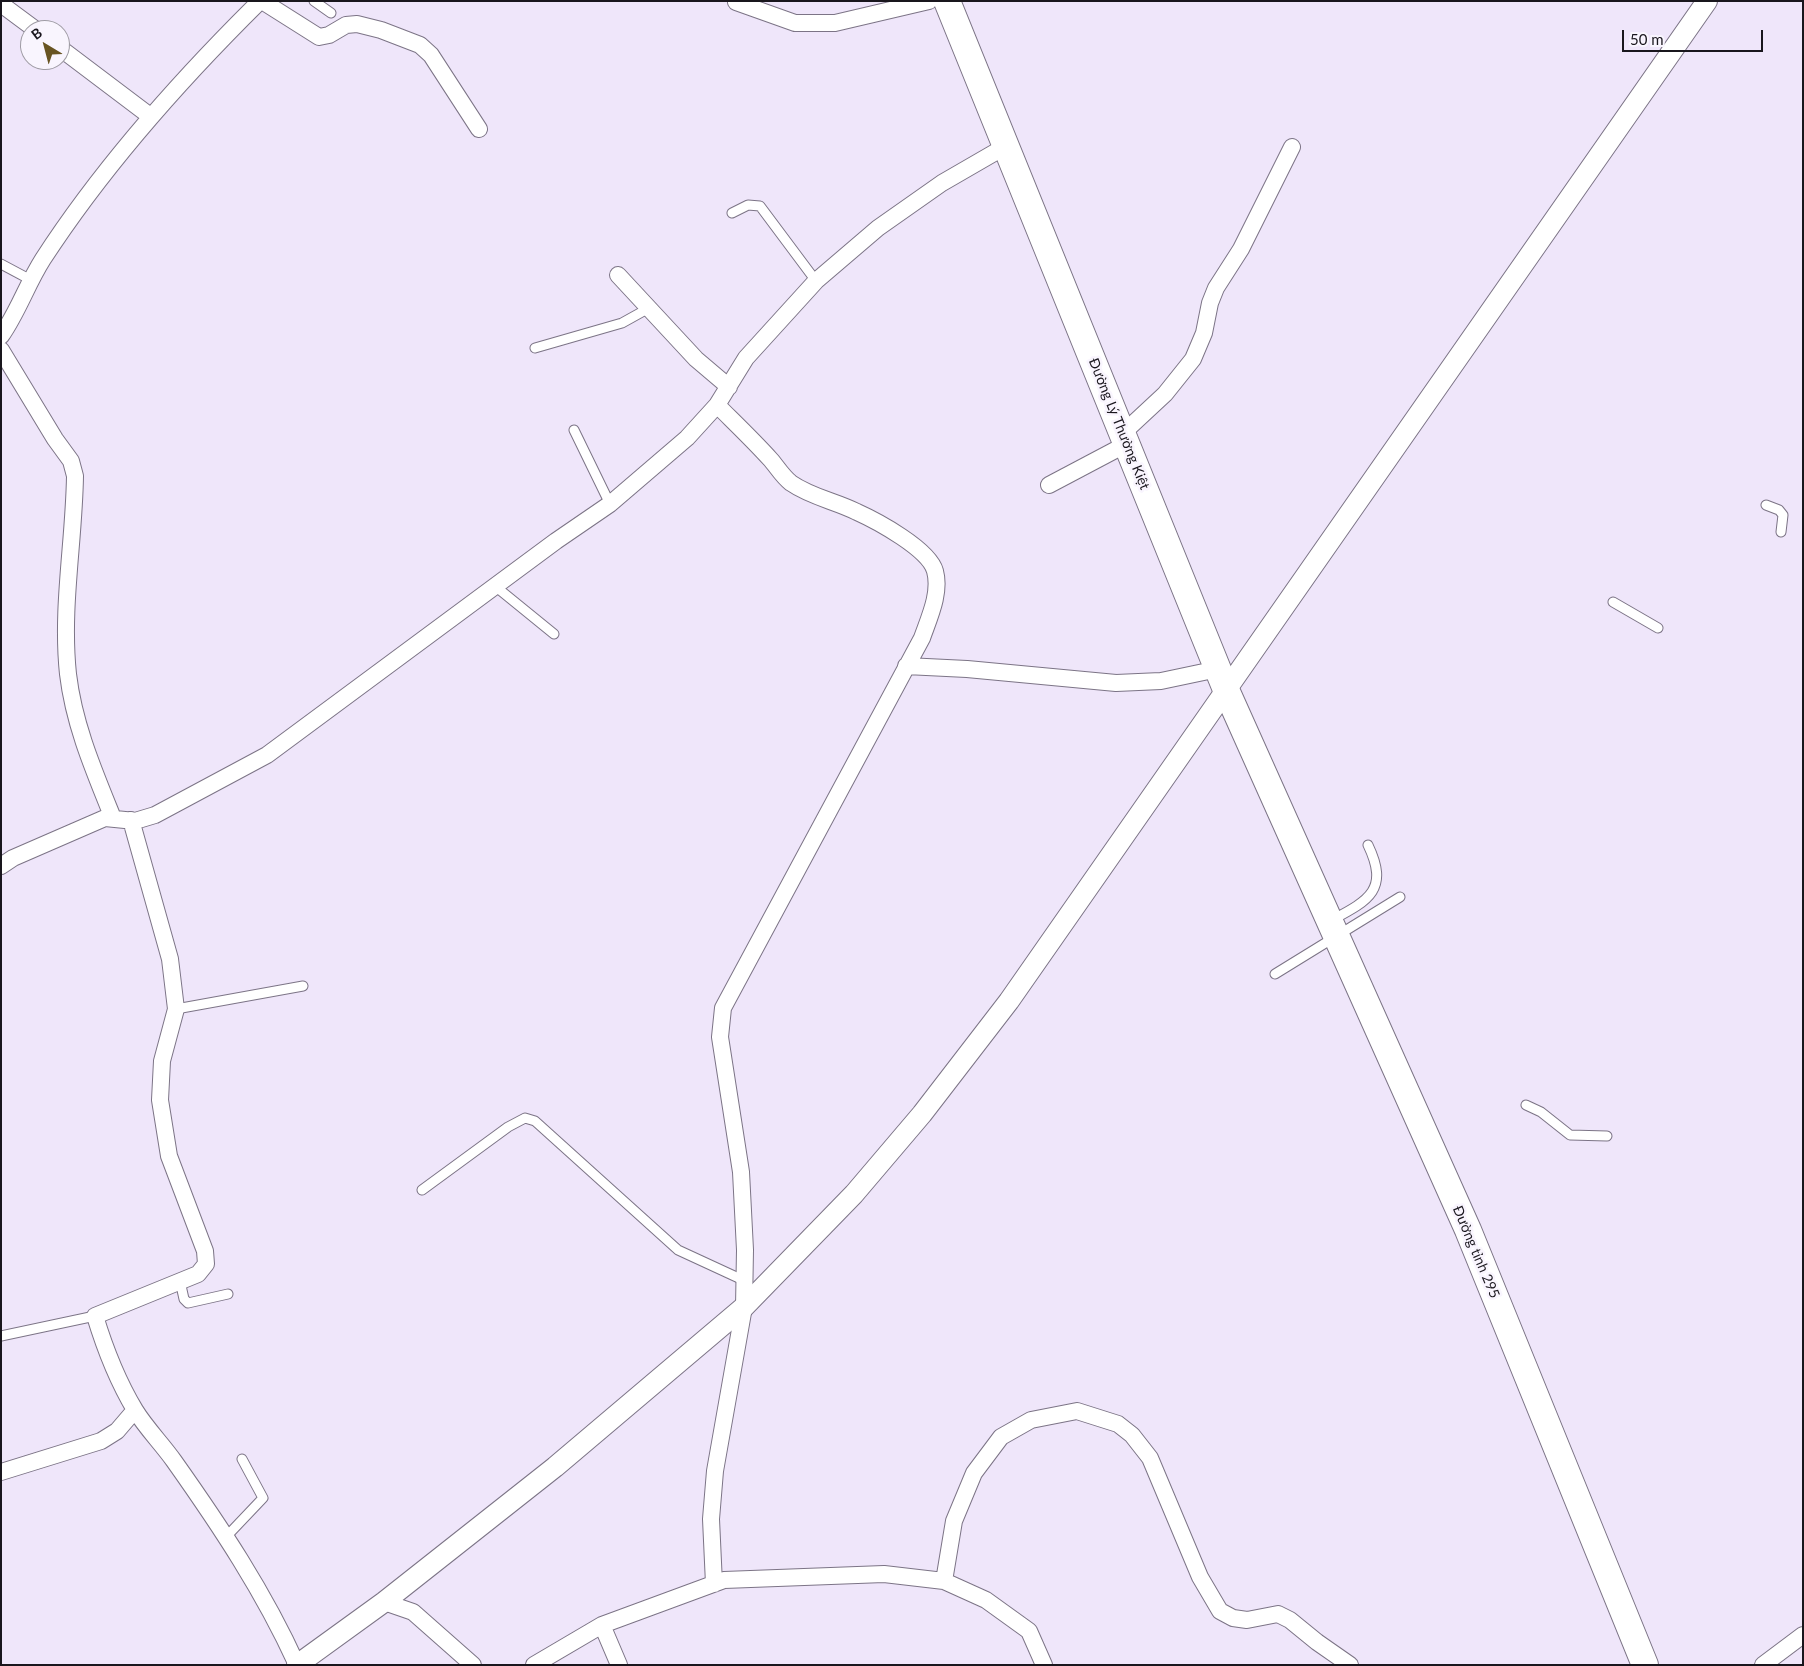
<!DOCTYPE html>
<meta charset="utf-8">
<style>
body{margin:0}
#map{position:relative;width:1804px;height:1666px;overflow:hidden;background:#efe6fa;font-family:Lato,sans-serif}
canvas{display:block}
.frame{position:absolute;inset:0;border:2px solid #19161d;pointer-events:none}
.north{position:absolute;left:20px;top:20px;width:50px;height:50px;box-sizing:border-box;background:#f9f5fe;border:1px solid #9f9ca4;border-radius:50%;rotate:323deg;font-size:14px;font-weight:700;line-height:20px;text-align:center;color:#19161d}
.north::after{content:'';display:block;margin:auto;width:18px;height:22px;background:#685422;clip-path:polygon(50% 0,100% 100%,50% 72%,0 100%)}
.scale{position:absolute;left:1622px;top:30px;width:141px;height:22px;box-sizing:border-box;border:2px solid #19161d;border-top:0;padding-left:6px;font-size:15px;line-height:18px;white-space:nowrap;color:#19161d;-webkit-text-stroke:4px #f9f5fe;paint-order:stroke}
</style>
<div id="map">
<canvas width="1804" height="1666"></canvas>
<div class="frame"></div>
<div class="north">B</div>
<div class="scale">50 m</div>
</div>
<script>
const ctx = document.querySelector('canvas').getContext('2d');
ctx.lineJoin = 'round';
function stroke(path, color, width, dash) { ctx.strokeStyle = color; ctx.lineWidth = width; ctx.lineCap = dash ? 'butt' : 'round'; ctx.setLineDash(dash || []); ctx.stroke(path); }
function write(font, color, halo, rows, align = 'center') {
  ctx.font = font + ' Lato,sans-serif'; ctx.lineWidth = 5; ctx.setLineDash([]); ctx.textBaseline = 'middle'; ctx.strokeStyle = halo; ctx.fillStyle = color; for (const [text, x, y, turn = 0] of rows) {
    ctx.save(); ctx.translate(x, y); ctx.rotate((+turn || 0) * Math.PI / 180); ctx.textAlign = isNaN(turn) ? turn : align; if (halo) ctx.strokeText(text, 0, 0); ctx.fillText(text, 0, 0); ctx.restore();
  }
}
const service = new Path2D(`
 M 314,1 L 331,13
 M 732,213 L 748,205 L 760,206 L 816,281
 M 1,264 L 31,280
 M 535,348 L 622,323 L 649,308
 M 574,430 L 610,504
 M 1766,505 L 1779,510 L 1783,515 L 1781,532
 M 495,586 L 554,634
 M 1613,602 L 1658,628
 M 1332,920 C 1370,900 1389,889 1368,845
 M 1275,974 L 1400,897
 M 176,1009 L 303,986
 M 1526,1105 L 1541,1112 L 1570,1135 L 1607,1136
 M 422,1190 L 508,1127 L 525,1118 L 535,1121 L 678,1250 L 743,1280
 M 180,1281 L 184,1299 L 188,1303 L 228,1294
 M 1,1336 L 95,1316
 M 225,1538 L 263,1498 L 242,1459`);
const minor = new Path2D(`
 M 262,1 L 319,37 L 329,35 L 346,25 L 357,24 L 381,30 L 420,45 L 431,55 L 479,129
 M 736,2 L 795,23 L 835,23 L 929,1
 M 1,4 L 36,30
 M 60,48 L 150,116
 M 618,275 L 696,359 L 729,387
 M 1,336 C 18,312 27,284 43,259 C 104,165 180,80 260,1
 M 1,350 L 55,439 L 71,461 L 75,476 C 74,542 61,608 68,674 C 74,725 94,771 113,818
 M 1122,434 L 1165,394 L 1193,359 L 1204,333 L 1210,303 L 1216,288 L 1241,249 L 1292,147
 M 1049,485 L 1119,448 L 1125,440
 M 906,666 L 967,669 L 1116,683 L 1161,681 L 1218,669
 M 131,820 L 170,959 L 176,1009 L 162,1061 L 160,1100 L 169,1156 L 205,1251 L 206,1264 L 198,1274 L 95,1316 C 105,1349 117,1380 135,1410 C 146,1428 162,1444 174,1461 C 220,1526 264,1592 297,1665
 M 1,866 L 13,858 L 105,818 L 135,821 L 155,815 L 267,755 L 556,541 L 610,504 L 687,438 L 717,405 L 746,358 L 816,281 L 878,228 L 942,183 L 1006,146
 M 1,1472 L 101,1441 L 117,1431 L 135,1410
 M 944,1581 L 954,1521 L 974,1473 L 1001,1437 L 1031,1420 L 1077,1411 L 1118,1424 L 1132,1435 L 1150,1458 L 1200,1577 L 1220,1611 L 1233,1618 L 1247,1620 L 1278,1614 L 1290,1620 L 1317,1642 L 1350,1665
 M 714,1584 L 711,1519 L 715,1471 L 744,1307 L 745,1250 L 741,1172 L 720,1037 L 723,1008 L 922,638 C 929,618 941,593 935,571 C 929,549 877,521 857,512 C 835,501 811,497 791,483 C 783,477 777,467 771,460 C 754,441 735,423 717,405
 M 384,1602 L 413,1612 L 473,1665
 M 602,1625 L 619,1665
 M 534,1665 L 602,1625 L 724,1580 L 884,1574 L 944,1581 L 986,1600 L 1029,1631 L 1044,1665
 M 1763,1665 L 1803,1635`);
const tertiary = new Path2D(`
 M 297,1665 L 384,1602 L 555,1467 L 744,1307 L 854,1194 L 922,1114 L 1009,1001 L 1707,1`);
const primary = new Path2D(`
 M 947,1 L 1227,692 L 1468,1230 L 1645,1665`);
stroke(service, '#7c7486', 11);
stroke(minor, '#7c7486', 18);
stroke(tertiary, '#7c7486', 22);
stroke(primary, '#7c7486', 28);
stroke(service, '#fff', 9);
stroke(minor, '#fff', 16);
stroke(tertiary, '#fff', 20);
stroke(primary, '#fff', 26);
write('14px', '#19161d', '#f9f5fe', [
 ["Đường Lý Thường Kiệt",1119,424,68],
 ["Đường tỉnh 295",1476,1252,67]
]);
</script>
